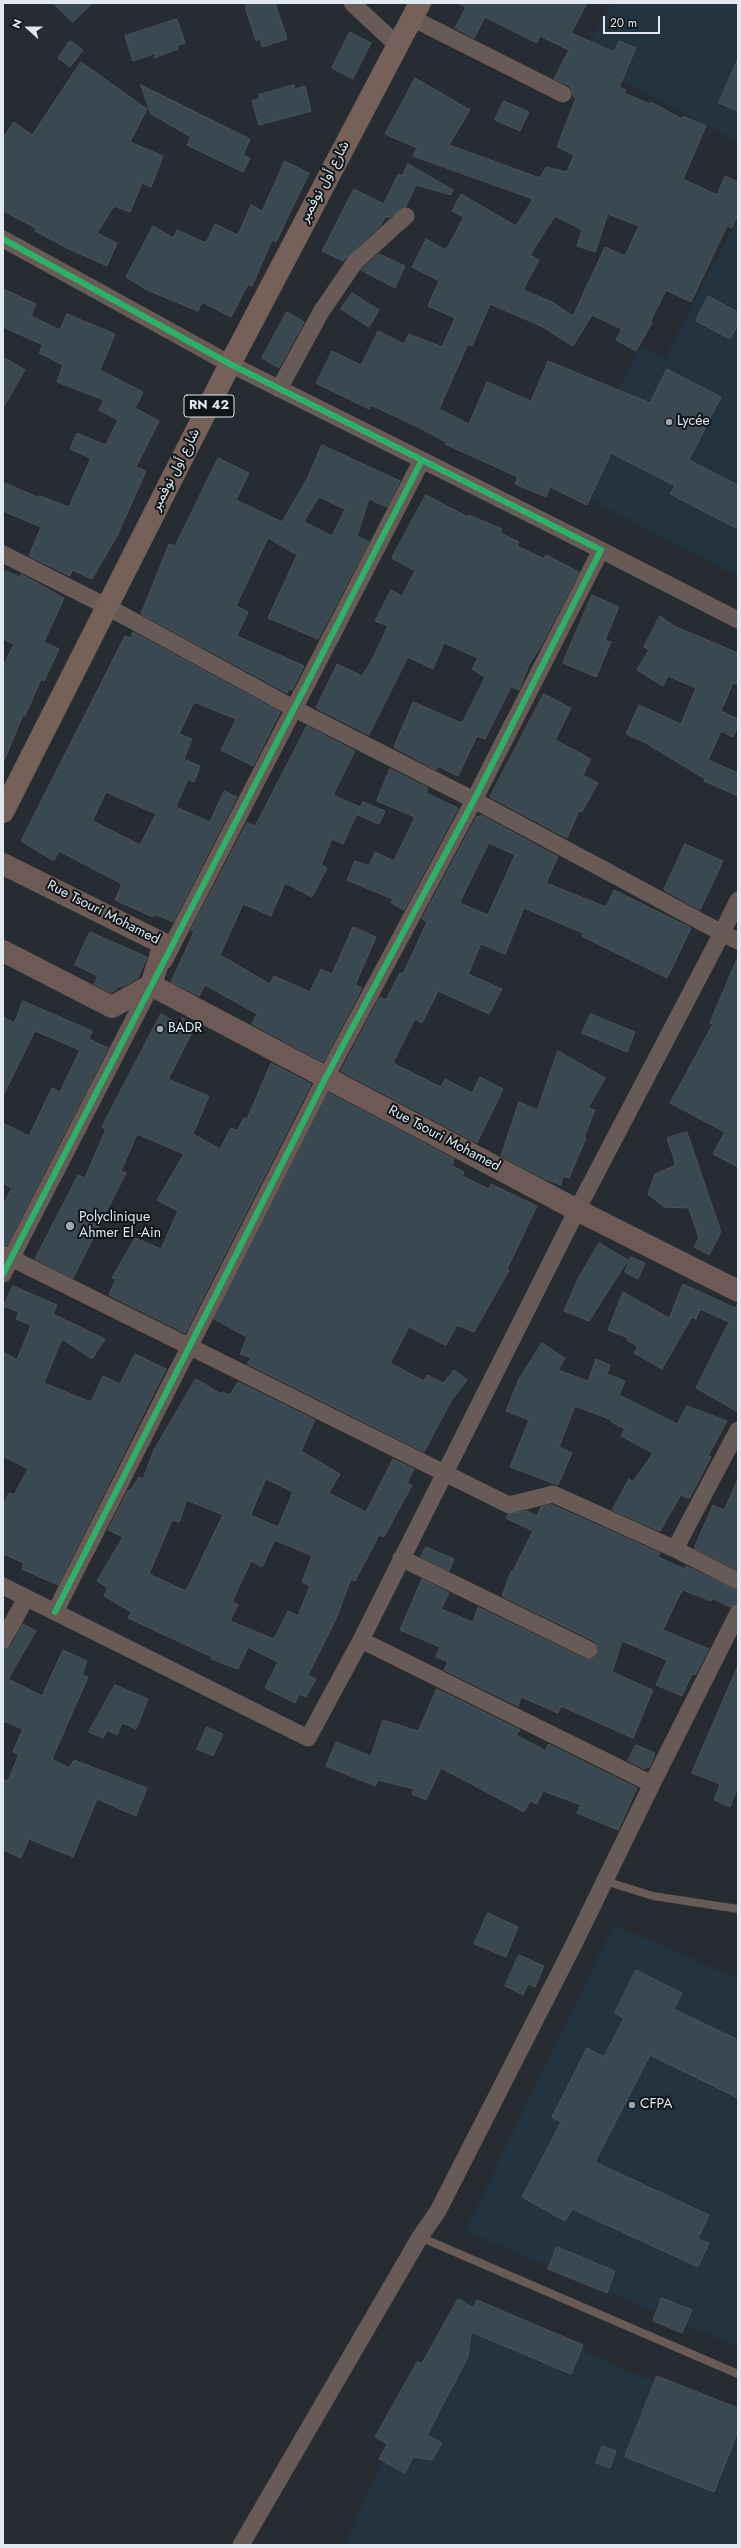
<!DOCTYPE html>
<meta charset="utf-8">
<style>
body{margin:0}
#map{position:relative;width:741px;height:2548px;overflow:hidden;background:#262c31;font-family:Jost,sans-serif}
canvas{display:block}
.frame{position:absolute;inset:0;border:4px solid #e1e8ef;pointer-events:none}
.north{position:absolute;left:8px;top:8px;width:40px;height:40px;-webkit-text-stroke:3px #0f1519;paint-order:stroke;rotate:291deg;font-size:11px;font-weight:700;line-height:16px;text-align:center;color:#e1e8ef}
.north::after{content:'';display:block;margin:auto;width:14px;height:18px;background:#e1e8ef;clip-path:polygon(50% 0,100% 100%,50% 72%,0 100%)}
.scale{position:absolute;left:603px;top:16px;width:57px;height:18px;box-sizing:border-box;border:2px solid #e1e8ef;border-top:0;padding-left:5px;font-size:12px;line-height:14px;white-space:nowrap;color:#e1e8ef;-webkit-text-stroke:3px #0f1519;paint-order:stroke}
</style>
<div id="map">
<canvas width="741" height="2548"></canvas>
<div class="frame"></div>
<div class="north">N</div>
<div class="scale">20 m</div>
</div>
<script>
const ctx = document.querySelector('canvas').getContext('2d');
ctx.lineJoin = 'round';
function paint(path, color) { ctx.fillStyle = color; ctx.fill(path, 'evenodd'); }
function stroke(path, color, width, dash) { ctx.strokeStyle = color; ctx.lineWidth = width; ctx.lineCap = dash ? 'butt' : 'round'; ctx.setLineDash(dash || []); ctx.stroke(path); }
function write(font, color, halo, rows, align = 'center') {
  ctx.font = font + ' Jost,Vazirmatn,sans-serif'; ctx.lineWidth = 4; ctx.setLineDash([]); ctx.textBaseline = 'middle'; ctx.strokeStyle = halo; ctx.fillStyle = color; for (const [text, x, y, turn = 0] of rows) {
    ctx.save(); ctx.translate(x, y); ctx.rotate((+turn || 0) * Math.PI / 180); ctx.textAlign = isNaN(turn) ? turn : align; if (halo) ctx.strokeText(text, 0, 0); ctx.fillText(text, 0, 0); ctx.restore();
  }
}
paint(new Path2D(`
 M 611,3 L 738,3 L 738,142 L 581,59 Z
 M 738,218 L 738,577 L 567,487 L 641,345 L 665,358 Z
 M 614,1924 L 738,1979 L 738,2347 L 465,2231 Z
 M 459,2297 L 738,2418 L 738,2545 L 344,2545 Z`), '#23333f');
const building = new Path2D(`
 M 53,3 L 92,3 L 73,22 Z
 M 254,3 L 275,3 L 287,39 L 262,47 L 260,39 L 256,41 L 245,6 Z
 M 457,3 L 587,3 L 571,33 L 614,52 L 619,41 L 636,48 L 619,87 L 626,90 L 624,93 L 650,104 L 651,102 L 682,119 L 683,116 L 706,126 L 683,179 L 717,195 L 725,176 L 738,182 L 738,214 L 732,228 L 727,226 L 691,302 L 666,290 L 650,322 L 652,323 L 636,351 L 616,340 L 622,329 L 592,315 L 573,346 L 541,326 L 490,304 L 472,346 L 468,344 L 439,409 L 469,424 L 487,382 L 531,401 L 548,361 L 650,403 L 667,369 L 721,397 L 689,460 L 738,485 L 738,529 L 670,494 L 675,486 L 611,453 L 587,505 L 550,487 L 546,497 L 515,484 L 518,477 L 445,444 L 446,442 L 420,428 L 371,405 L 369,409 L 316,383 L 332,351 L 361,365 L 378,331 L 404,344 L 409,334 L 442,347 L 455,318 L 428,306 L 439,281 L 412,267 L 426,239 L 446,250 L 464,217 L 452,211 L 461,194 L 516,226 L 533,199 L 413,156 L 417,148 L 385,134 L 415,78 L 470,110 L 449,145 L 540,178 L 546,167 L 567,172 L 574,155 L 557,147 L 576,98 L 573,96 L 572,89 L 568,85 L 554,79 L 569,50 L 540,36 L 537,43 L 485,17 L 474,38 L 455,28 L 466,7 ZM 608,214 L 639,226 L 625,256 L 605,247 L 573,316 L 552,302 L 523,290 L 539,260 L 530,255 L 555,216 L 582,230 L 577,246 L 595,252 Z
 M 177,19 L 185,43 L 177,46 L 178,49 L 154,58 L 156,53 L 133,61 L 125,36 Z
 M 350,32 L 371,43 L 353,79 L 332,68 Z
 M 70,41 L 83,50 L 70,67 L 58,58 Z
 M 738,59 L 738,111 L 719,103 Z
 M 81,62 L 147,109 L 130,142 L 163,156 L 151,187 L 142,183 L 130,212 L 114,206 L 97,233 L 117,243 L 107,266 L 69,249 L 35,231 L 36,228 L 3,211 L 3,138 L 14,122 L 32,135 Z
 M 141,85 L 250,139 L 243,155 L 250,158 L 243,172 L 187,145 L 191,137 L 151,114 Z
 M 294,85 L 295,89 L 305,86 L 311,111 L 259,125 L 252,101 L 260,98 L 259,95 Z
 M 504,101 L 529,112 L 520,131 L 495,120 Z
 M 285,161 L 309,173 L 276,242 L 272,240 L 252,286 L 248,284 L 231,317 L 202,302 L 198,311 L 147,290 L 126,277 L 153,226 L 173,238 L 177,230 L 206,243 L 215,224 L 238,235 L 251,205 L 262,211 Z
 M 408,164 L 453,190 L 451,195 L 416,185 L 406,206 L 389,218 L 386,216 L 381,225 L 343,261 L 322,251 L 354,189 L 384,204 L 398,174 L 402,176 Z
 M 379,254 L 405,266 L 395,288 L 361,270 Z
 M 3,289 L 36,304 L 31,316 L 60,330 L 67,314 L 115,334 L 100,370 L 143,392 L 135,408 L 159,421 L 136,467 L 146,471 L 117,536 L 92,579 L 72,570 L 70,576 L 29,556 L 41,527 L 3,511 L 3,482 L 39,498 L 40,496 L 69,507 L 91,458 L 70,449 L 77,433 L 106,445 L 118,420 L 99,410 L 104,400 L 57,382 L 63,365 L 39,353 L 43,345 L 3,327 Z
 M 352,293 L 379,310 L 369,327 L 341,309 Z
 M 708,296 L 738,312 L 738,324 L 730,339 L 696,321 Z
 M 287,312 L 304,322 L 279,368 L 262,358 Z
 M 3,357 L 25,370 L 3,408 Z
 M 322,445 L 400,481 L 387,507 L 369,499 L 357,536 L 369,542 L 318,639 L 268,618 L 297,555 L 268,538 L 236,606 L 248,612 L 237,636 L 304,666 L 292,690 L 289,689 L 287,693 L 141,614 L 169,544 L 175,546 L 218,458 L 249,473 L 236,500 L 282,522 L 307,479 ZM 319,497 L 345,509 L 332,536 L 304,522 Z
 M 426,495 L 468,517 L 469,515 L 502,529 L 500,533 L 519,542 L 517,546 L 544,559 L 546,555 L 579,572 L 542,644 L 529,665 L 519,690 L 511,687 L 485,739 L 477,736 L 458,776 L 438,766 L 436,770 L 394,747 L 413,702 L 462,723 L 485,677 L 472,669 L 478,658 L 444,643 L 433,669 L 408,657 L 369,735 L 316,708 L 337,664 L 362,676 L 372,660 L 388,626 L 375,621 L 391,590 L 402,596 L 415,571 L 392,558 Z
 M 3,570 L 20,577 L 21,574 L 64,598 L 44,642 L 59,649 L 44,681 L 41,679 L 25,716 L 23,715 L 3,763 L 3,667 L 14,644 L 3,639 Z
 M 592,595 L 619,607 L 605,640 L 611,642 L 596,677 L 563,663 Z
 M 660,616 L 674,626 L 738,653 L 738,685 L 733,683 L 721,711 L 738,719 L 738,725 L 733,737 L 721,731 L 708,760 L 738,773 L 738,796 L 704,781 L 705,779 L 644,742 L 626,734 L 639,705 L 681,724 L 696,688 L 668,676 L 663,686 L 637,670 L 649,650 L 644,647 Z
 M 133,632 L 280,712 L 253,766 L 221,750 L 236,719 L 194,702 L 179,734 L 192,739 L 184,759 L 200,766 L 194,782 L 188,779 L 176,807 L 210,822 L 224,791 L 237,797 L 173,922 L 155,914 L 153,917 L 115,900 L 122,884 L 59,851 L 54,861 L 21,841 L 125,636 L 131,638 ZM 106,792 L 156,814 L 140,845 L 93,821 Z
 M 544,694 L 571,708 L 555,740 L 591,759 L 583,775 L 598,783 L 582,812 L 579,811 L 567,838 L 490,797 Z
 M 307,726 L 355,751 L 333,795 L 360,807 L 343,844 L 332,839 L 321,865 L 327,868 L 312,897 L 285,883 L 271,916 L 243,904 L 220,955 L 270,984 L 274,976 L 310,992 L 321,969 L 332,974 L 353,927 L 376,937 L 355,985 L 362,988 L 323,1062 L 252,1024 L 257,1014 L 205,985 L 199,996 L 171,982 L 194,932 L 191,930 L 247,823 L 255,826 Z
 M 390,769 L 428,788 L 426,793 L 458,808 L 404,910 L 391,903 L 393,899 L 347,880 L 355,861 L 369,866 L 375,852 L 394,861 L 415,817 L 377,801 Z
 M 363,802 L 385,811 L 379,824 L 358,815 Z
 M 481,815 L 558,857 L 546,883 L 606,907 L 614,890 L 691,928 L 667,978 L 582,936 L 583,933 L 524,908 L 505,954 L 481,944 L 468,974 L 502,989 L 489,1014 L 438,991 L 422,1023 L 415,1019 L 393,1063 L 441,1087 L 445,1079 L 472,1093 L 480,1077 L 503,1089 L 477,1143 L 341,1071 L 380,997 L 386,1000 L 400,973 L 403,974 L 427,922 L 422,919 L 477,816 L 479,817 ZM 489,843 L 515,855 L 488,915 L 460,903 Z
 M 685,844 L 723,861 L 700,910 L 664,890 Z
 M 90,932 L 147,957 L 138,978 L 122,987 L 120,986 L 112,993 L 94,984 L 98,976 L 75,965 Z
 M 738,957 L 738,1167 L 713,1154 L 725,1132 L 670,1103 L 713,1024 L 710,1023 Z
 M 23,1001 L 92,1031 L 89,1039 L 108,1048 L 7,1245 L 3,1244 L 3,1206 L 12,1188 L 3,1183 L 3,1123 L 29,1136 L 52,1088 L 60,1092 L 80,1050 L 35,1031 L 3,1096 L 3,1017 L 14,1023 Z
 M 161,1014 L 179,1024 L 182,1018 L 196,1025 L 168,1079 L 209,1096 L 193,1134 L 220,1149 L 231,1128 L 237,1131 L 244,1118 L 247,1119 L 271,1063 L 311,1084 L 185,1333 L 109,1295 L 116,1279 L 112,1278 L 135,1238 L 161,1249 L 178,1211 L 157,1200 L 184,1154 L 137,1134 L 121,1171 L 126,1173 L 73,1278 L 35,1259 L 78,1175 L 85,1178 L 106,1129 L 102,1127 Z
 M 591,1014 L 635,1032 L 627,1052 L 582,1033 Z
 M 558,1051 L 605,1078 L 588,1108 L 595,1110 L 584,1137 L 586,1138 L 569,1178 L 563,1176 L 561,1185 L 545,1179 L 501,1156 L 519,1102 L 537,1110 Z
 M 329,1093 L 454,1159 L 452,1166 L 464,1172 L 462,1176 L 489,1189 L 491,1184 L 537,1206 L 507,1269 L 509,1270 L 474,1332 L 457,1325 L 446,1345 L 409,1327 L 390,1363 L 424,1381 L 427,1375 L 443,1383 L 454,1370 L 467,1380 L 451,1401 L 424,1452 L 247,1364 L 251,1358 L 240,1354 L 247,1337 L 214,1319 Z
 M 687,1132 L 721,1232 L 709,1255 L 694,1247 L 699,1238 L 689,1208 L 664,1207 L 648,1194 L 655,1174 L 676,1165 L 667,1138 Z
 M 599,1243 L 628,1260 L 589,1321 L 564,1311 L 577,1281 Z
 M 631,1257 L 645,1263 L 638,1279 L 625,1272 Z
 M 683,1284 L 735,1308 L 738,1303 L 738,1412 L 696,1388 L 729,1322 L 700,1309 L 696,1319 L 692,1317 L 662,1369 L 634,1353 L 638,1347 L 627,1340 L 628,1338 L 608,1330 L 623,1292 L 669,1318 Z
 M 13,1286 L 57,1305 L 53,1314 L 105,1339 L 92,1359 L 62,1339 L 44,1383 L 91,1402 L 103,1376 L 120,1384 L 135,1354 L 166,1369 L 58,1585 L 22,1569 L 24,1563 L 3,1554 L 3,1505 L 9,1493 L 14,1495 L 28,1469 L 3,1456 L 3,1352 L 17,1360 L 31,1325 L 16,1319 L 19,1312 L 4,1306 Z
 M 542,1343 L 565,1358 L 558,1370 L 588,1381 L 596,1359 L 610,1365 L 607,1374 L 625,1381 L 619,1395 L 677,1424 L 687,1406 L 727,1421 L 708,1456 L 711,1457 L 689,1499 L 681,1495 L 660,1531 L 612,1510 L 629,1479 L 633,1482 L 653,1453 L 621,1436 L 625,1429 L 611,1422 L 612,1420 L 575,1406 L 559,1447 L 572,1453 L 558,1485 L 510,1467 L 529,1420 L 506,1411 L 519,1379 Z
 M 196,1379 L 221,1394 L 222,1392 L 230,1395 L 238,1382 L 315,1420 L 301,1451 L 340,1474 L 329,1493 L 366,1512 L 393,1459 L 414,1469 L 407,1483 L 412,1485 L 384,1537 L 379,1535 L 355,1581 L 351,1579 L 336,1619 L 308,1675 L 316,1679 L 306,1697 L 299,1694 L 295,1703 L 265,1688 L 278,1662 L 248,1647 L 238,1669 L 211,1659 L 212,1657 L 128,1618 L 131,1612 L 104,1596 L 108,1588 L 97,1581 L 123,1537 L 108,1530 L 128,1490 L 130,1491 L 139,1477 L 143,1479 L 154,1450 ZM 266,1479 L 293,1492 L 278,1527 L 251,1515 ZM 187,1500 L 223,1515 L 186,1591 L 149,1574 L 172,1520 L 179,1522 ZM 275,1540 L 312,1556 L 302,1582 L 310,1586 L 298,1616 L 288,1611 L 274,1639 L 230,1621 L 238,1605 L 232,1602 L 251,1561 L 262,1567 Z
 M 738,1479 L 738,1570 L 694,1548 L 713,1505 L 724,1510 Z
 M 552,1505 L 660,1553 L 658,1557 L 685,1569 L 686,1566 L 738,1591 L 738,1603 L 730,1607 L 712,1598 L 711,1601 L 683,1590 L 678,1598 L 663,1630 L 709,1649 L 695,1675 L 692,1674 L 682,1696 L 656,1685 L 667,1660 L 622,1641 L 612,1672 L 653,1690 L 633,1738 L 561,1706 L 558,1713 L 521,1697 L 518,1706 L 444,1670 L 448,1662 L 436,1657 L 440,1647 L 400,1630 L 422,1579 L 449,1593 L 441,1609 L 473,1622 L 478,1607 L 585,1659 L 595,1658 L 599,1649 L 594,1641 L 502,1596 L 511,1571 L 513,1571 L 533,1531 L 506,1518 L 508,1514 L 527,1511 L 537,1516 L 541,1507 Z
 M 426,1547 L 454,1559 L 449,1571 L 421,1557 Z
 M 23,1624 L 36,1631 L 8,1679 L 42,1696 L 63,1650 L 87,1661 L 82,1675 L 88,1677 L 52,1759 L 69,1768 L 74,1760 L 147,1788 L 136,1816 L 97,1799 L 73,1857 L 29,1839 L 21,1858 L 3,1850 L 3,1779 L 8,1781 L 19,1754 L 13,1752 L 23,1729 L 3,1721 L 3,1650 L 12,1645 Z
 M 738,1666 L 738,1786 L 730,1807 L 714,1800 L 720,1784 L 692,1773 Z
 M 115,1685 L 148,1699 L 136,1729 L 122,1723 L 117,1735 L 107,1730 L 103,1738 L 89,1732 Z
 M 437,1689 L 520,1730 L 516,1735 L 546,1751 L 548,1744 L 637,1788 L 618,1830 L 577,1813 L 581,1805 L 543,1791 L 537,1804 L 530,1801 L 524,1812 L 441,1768 L 426,1800 L 412,1794 L 414,1789 L 378,1780 L 375,1786 L 326,1766 L 336,1742 L 371,1756 L 383,1720 L 418,1731 Z
 M 207,1727 L 223,1734 L 213,1756 L 197,1749 Z
 M 636,1745 L 655,1753 L 649,1768 L 646,1766 L 645,1769 L 628,1761 Z
 M 488,1913 L 518,1927 L 506,1957 L 474,1944 Z
 M 519,1955 L 544,1966 L 535,1987 L 528,1984 L 523,1995 L 505,1986 Z
 M 636,1970 L 682,1993 L 674,2009 L 738,2040 L 738,2098 L 650,2055 L 595,2162 L 709,2215 L 698,2239 L 709,2243 L 698,2267 L 572,2209 L 565,2221 L 522,2197 L 561,2122 L 552,2117 L 587,2048 L 604,2057 L 624,2018 L 615,2013 Z
 M 557,2247 L 615,2271 L 607,2293 L 548,2269 Z
 M 662,2298 L 692,2310 L 682,2333 L 653,2321 Z
 M 458,2299 L 473,2308 L 477,2300 L 583,2345 L 571,2374 L 471,2332 L 468,2357 L 427,2435 L 442,2443 L 432,2460 L 413,2457 L 405,2473 L 379,2459 L 387,2444 L 375,2437 L 417,2362 L 422,2363 Z
 M 657,2376 L 738,2408 L 738,2431 L 714,2492 L 625,2457 Z
 M 602,2446 L 616,2451 L 610,2468 L 596,2463 Z`);
paint(building, '#3a4852');
stroke(building, '#4d5256', 1);
stroke(new Path2D(`
 M 605,1881 L 653,1896 L 738,1909
 M 420,2237 L 738,2374`), '#685a56', 8);
stroke(new Path2D(`
 M 352,3 L 397,45
 M 412,18 L 563,94
 M 3,239 L 230,364 L 422,460 L 164,961
 M 279,389 L 321,312 L 355,262 L 406,216
 M 601,550 L 738,620
 M 3,554 L 106,606 L 293,708 L 474,800 L 722,933 L 738,900
 M 3,1254 L 509,1505 L 553,1494 L 675,1549 L 738,1581
 M 3,1274 L 153,982
 M 675,1549 L 738,1430
 M 401,1558 L 589,1650
 M 3,1586 L 308,1738 L 361,1640 L 577,1210 L 722,933 L 738,941
 M 55,1612 L 326,1077 L 474,800 L 601,550 L 422,460
 M 3,1640 L 26,1598
 M 361,1640 L 652,1784 L 738,1613
 M 241,2545 L 420,2237 L 438,2211 L 574,1944 L 652,1784`), '#685a56', 17);
stroke(new Path2D(`
 M 3,864 L 164,944 L 151,985 L 577,1210 L 738,1291
 M 3,951 L 112,1007 L 151,985`), '#6d5a56', 22);
stroke(new Path2D(`
 M 3,812 L 230,364 L 420,3`), '#76605a', 22);
stroke(new Path2D(`
 M 3,239 L 230,364 L 422,460 L 3,1274
 M 55,1612 L 326,1077 L 474,800 L 601,550 L 422,460`), '#2db169', 6);
for (const [x, y, r, color] of [
 [669,422,4,"#a0a6ac"],
 [160,1029,4,"#a0a6ac"],
 [70,1226,5,"#a0a6ac"],
 [632,2105,4,"#a0a6ac"]
]) { const dot = new Path2D(); dot.arc(x, y, r, 0, 2 * Math.PI); ctx.fillStyle = color; ctx.fill(dot); stroke(dot, '#0f1519', 1.5); }
for (const [x, y, w] of [
 [209,406,50]
]) { const box = new Path2D(); box.roundRect(x - w / 2, y - 11, w, 22, 3); ctx.fillStyle = '#0f1519'; ctx.fill(box); stroke(box, '#e1e8ef', 1); }
write('bold 13px', '#e1e8ef', null, [
 ["RN 42",209,406]
]);
write('14px', '#e1e8ef', '#0f1519', [
 ["شارع أول نوفمبر",325,182,-62],
 ["شارع أول نوفمبر",176,470,-63],
 ["Rue Tsouri Mohamed",103,913,27],
 ["Rue Tsouri Mohamed",444,1139,28]
]);
write('14px', '#e1e8ef', '#0f1519', [
 ["Lycée",677,422],
 ["BADR",168,1029],
 ["Polyclinique",79,1218],
 ["Ahmer El -Ain",79,1234],
 ["CFPA",640,2105]
], 'left');
</script>
